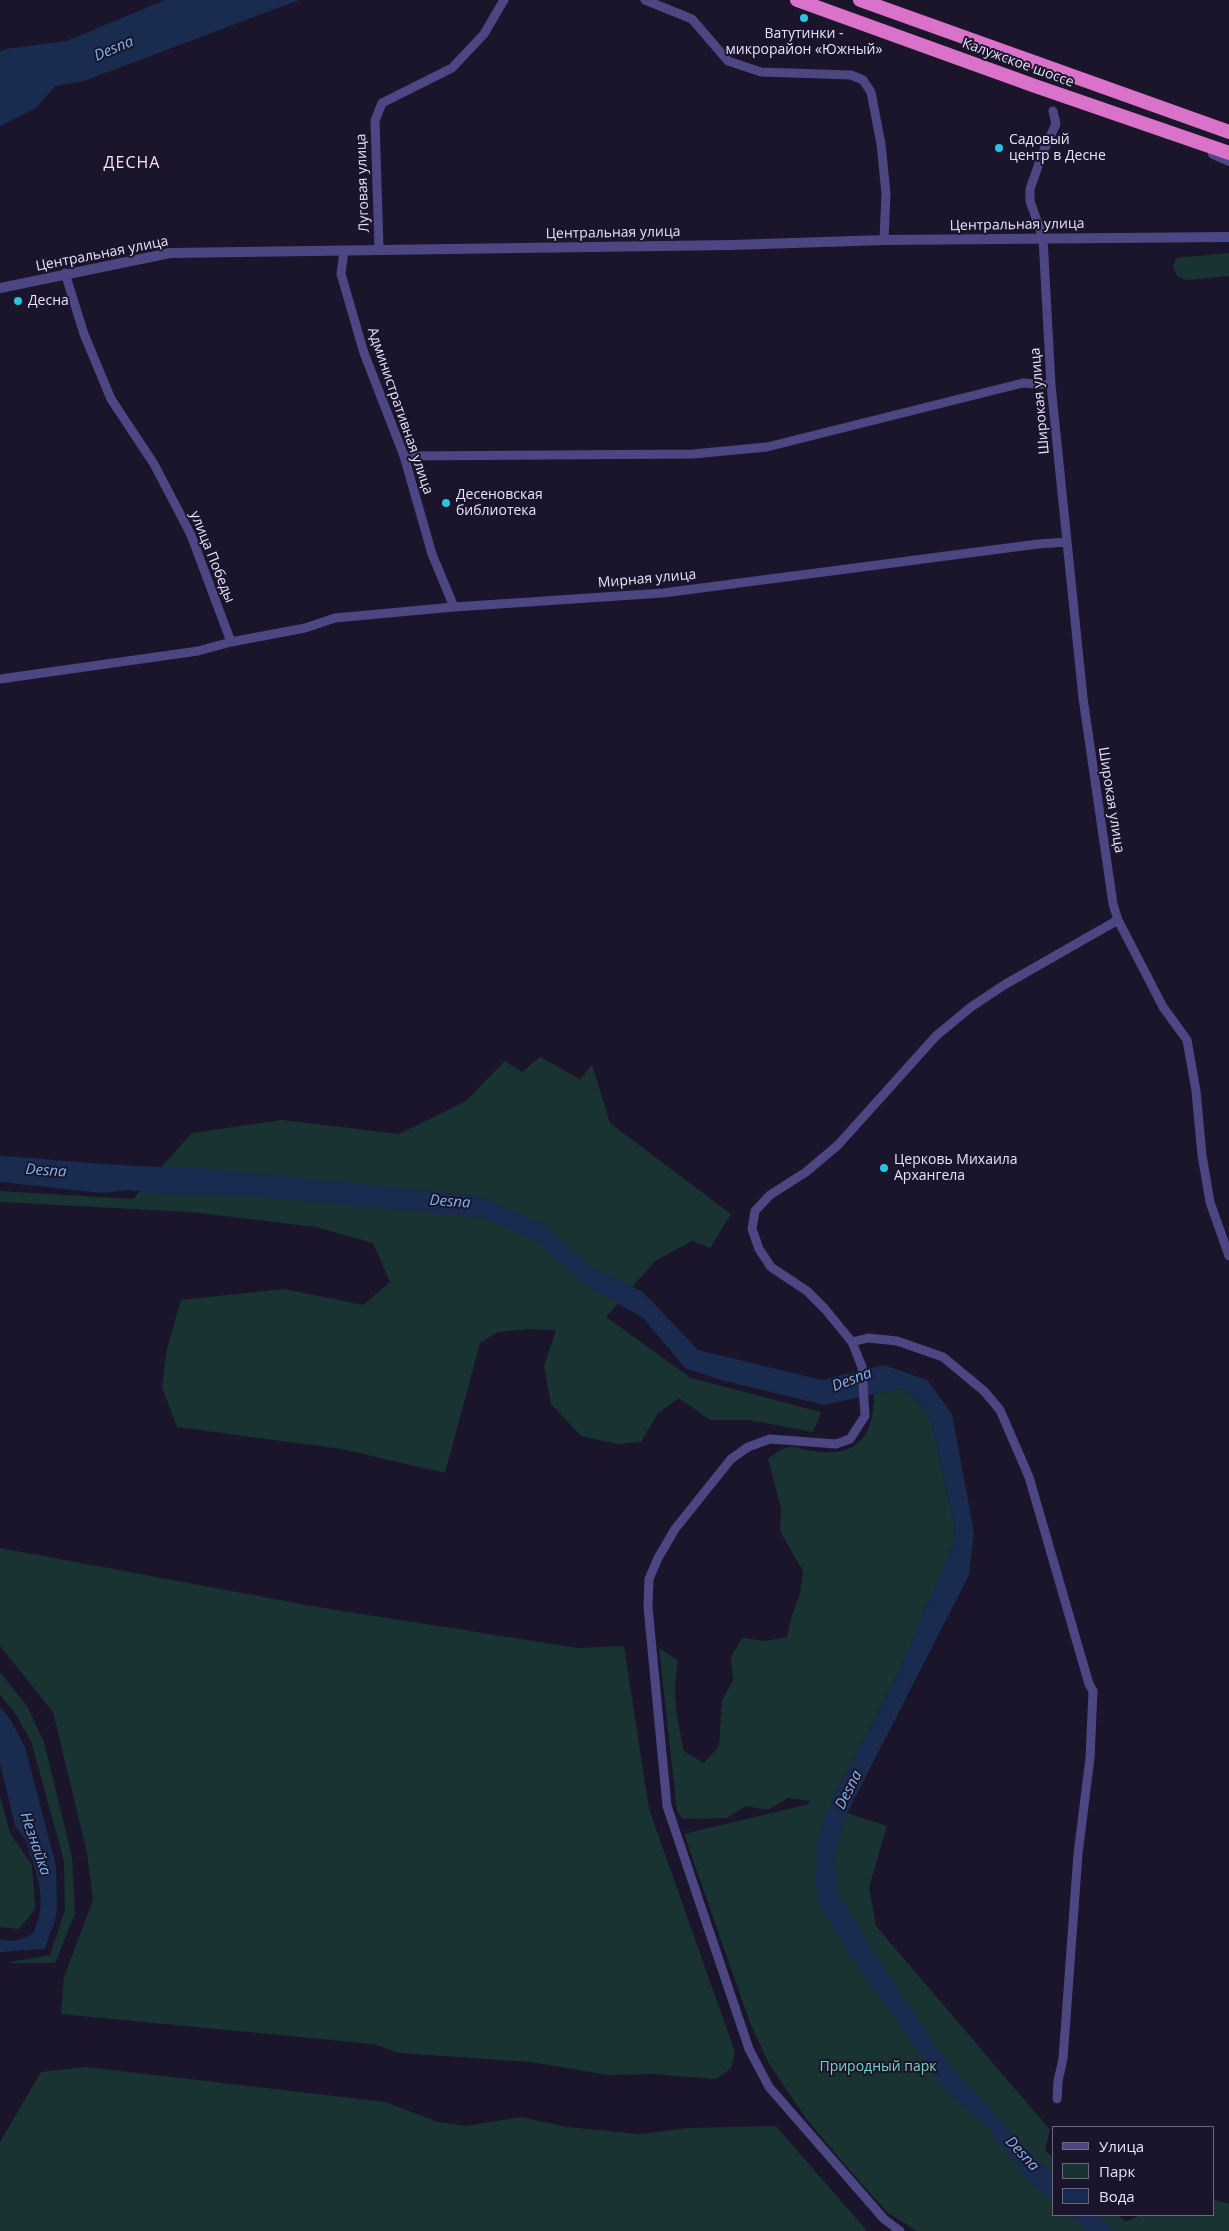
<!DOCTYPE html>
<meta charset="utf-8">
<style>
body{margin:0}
#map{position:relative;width:1229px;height:2231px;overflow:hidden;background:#1a152a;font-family:"Open Sans",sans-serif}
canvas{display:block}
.legend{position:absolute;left:1052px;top:2126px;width:162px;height:90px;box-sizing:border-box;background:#1a152a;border:1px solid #6c677e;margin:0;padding:6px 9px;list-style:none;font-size:15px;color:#e6e2fb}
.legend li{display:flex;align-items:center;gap:10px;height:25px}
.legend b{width:25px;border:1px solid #6c677e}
</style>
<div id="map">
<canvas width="1229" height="2231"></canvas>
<ul class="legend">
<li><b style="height:6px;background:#4c4683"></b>Улица</li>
<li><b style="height:14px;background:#193333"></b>Парк</li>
<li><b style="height:14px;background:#192c4f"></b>Вода</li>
</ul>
</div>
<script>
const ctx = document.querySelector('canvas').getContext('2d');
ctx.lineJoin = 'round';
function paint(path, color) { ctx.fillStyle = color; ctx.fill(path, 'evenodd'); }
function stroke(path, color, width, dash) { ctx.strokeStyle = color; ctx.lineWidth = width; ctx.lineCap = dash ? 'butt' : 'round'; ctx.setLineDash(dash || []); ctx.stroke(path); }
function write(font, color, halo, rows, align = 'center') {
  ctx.font = font + ' "Open Sans",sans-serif'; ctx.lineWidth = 4; ctx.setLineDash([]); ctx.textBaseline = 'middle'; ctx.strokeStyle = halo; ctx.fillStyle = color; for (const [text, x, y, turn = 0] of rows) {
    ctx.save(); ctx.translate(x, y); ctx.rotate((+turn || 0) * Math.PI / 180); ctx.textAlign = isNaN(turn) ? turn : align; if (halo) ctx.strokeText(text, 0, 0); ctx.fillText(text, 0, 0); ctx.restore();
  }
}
paint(new Path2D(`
 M 1229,253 L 1229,276 L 1187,280 L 1177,276 L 1173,267 L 1176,258 Z
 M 540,1057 L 580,1079 L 592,1065 L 610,1123 L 731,1214 L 710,1248 L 692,1241 L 655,1261 L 606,1317 L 691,1378 L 821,1412 L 813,1432 L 749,1420 L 710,1420 L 679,1398 L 658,1413 L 641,1442 L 617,1444 L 581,1436 L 551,1404 L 544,1366 L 556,1330 L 528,1329 L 498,1332 L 480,1343 L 445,1473 L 342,1449 L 177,1427 L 162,1387 L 167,1349 L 181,1300 L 284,1289 L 363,1305 L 390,1282 L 373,1243 L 316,1227 L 191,1212 L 0,1202 L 0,1191 L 133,1199 L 192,1133 L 282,1120 L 399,1134 L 466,1101 L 505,1061 L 522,1072 Z
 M 902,1388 L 922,1405 L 932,1424 L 955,1529 L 953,1546 L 897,1675 L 829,1807 L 887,1826 L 869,1887 L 876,1926 L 1050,2130 L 1045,2150 L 1053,2157 L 1053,2215 L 1118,2215 L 1126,2222 L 1140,2215 L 1213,2215 L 1213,2199 L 1229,2204 L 1229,2231 L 917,2231 L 888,2213 L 846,2166 L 807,2120 L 769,2064 L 749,2020 L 684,1834 L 809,1804 L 810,1801 L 788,1798 L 768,1810 L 746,1806 L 727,1818 L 683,1819 L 677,1811 L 659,1648 L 678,1660 C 672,1694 677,1718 684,1751 L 704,1763 L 719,1746 L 722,1700 L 733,1681 L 731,1657 L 742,1638 L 765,1641 L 787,1637 L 792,1615 L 800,1594 L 803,1571 L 780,1531 L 781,1509 L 768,1458 C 774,1455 782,1448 789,1447 C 795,1446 805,1450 812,1451 C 856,1458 874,1438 874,1394 Z
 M 0,1548 L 323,1608 L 578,1648 L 624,1646 L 649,1809 L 735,2052 L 731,2068 L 716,2079 L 653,2074 L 608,2075 L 531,2062 L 400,2053 L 373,2044 L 61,2014 L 64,1977 L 93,1900 L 87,1853 L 53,1712 L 0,1646 Z
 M 0,1672 L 27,1706 L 44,1742 L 72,1857 L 75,1913 L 55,1963 L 6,1963 L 50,1955 L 65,1910 L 64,1861 L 31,1741 L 15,1713 L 0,1695 Z
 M 0,1796 L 10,1833 L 32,1865 L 35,1909 L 19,1929 L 0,1927 Z
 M 86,2067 L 385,2102 L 438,2122 L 466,2126 L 521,2117 L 567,2127 L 639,2134 L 688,2128 L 776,2126 L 867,2231 L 0,2231 L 0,2142 L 41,2072 Z`), '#193333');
paint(new Path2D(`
 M 165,0 L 299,0 L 84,81 L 55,86 L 36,108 L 0,126 L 0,52 L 6,49 L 67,41 Z
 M 0,1156 C 64,1160 127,1168 191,1167 L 480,1196 L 545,1225 L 591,1267 L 643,1292 L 698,1350 L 822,1380 L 884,1365 L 927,1380 L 952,1414 L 974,1533 L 969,1575 L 844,1819 L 833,1863 L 840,1897 L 881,1963 L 947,2062 L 1029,2151 L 1053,2174 L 1053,2200 L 1030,2182 L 981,2120 L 949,2095 L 847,1951 L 819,1903 L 816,1879 L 817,1847 L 827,1811 L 897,1675 L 953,1546 L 955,1529 L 932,1424 L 922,1405 L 902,1388 L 824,1405 L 721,1380 L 685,1368 L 643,1318 L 583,1284 L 538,1242 L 484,1218 L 261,1197 L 166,1194 L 129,1190 L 102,1193 L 0,1182 Z
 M 0,1707 L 10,1719 L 25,1747 L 56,1866 L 57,1911 L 45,1949 L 0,1952 L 0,1939 C 20,1944 31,1936 46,1923 L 50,1886 L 42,1862 L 15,1826 L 0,1763 Z
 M 1071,2215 L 1097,2215 L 1115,2231 L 1088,2231 Z`), '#192c4f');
stroke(new Path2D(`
 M 34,1840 C 44,1869 57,1903 42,1932`), '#192c4f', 16);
stroke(new Path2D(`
 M 645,0 L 692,19 L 728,61 L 761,72 L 851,75 L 863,80 L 871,92 L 881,144 L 886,193 L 884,240
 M 379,249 L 375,121 L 382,103 L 452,68 L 484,34 L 504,0
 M 344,251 L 341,274 L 364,353 L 404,456 L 432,554 L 454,607
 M 65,273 L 84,334 L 111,399 L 154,464 L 191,535 L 231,642
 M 404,456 L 693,454 L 767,447 L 1023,383 L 1051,385
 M 0,679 L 198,651 L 231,642 L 305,628 L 335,618 L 454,607 L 663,593 L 1038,544 L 1067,542
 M 1118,920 L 1163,1007 L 1187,1040 L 1196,1091 L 1202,1155 L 1210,1202 L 1229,1256
 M 852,1342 L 868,1338 L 897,1341 L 943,1357 L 984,1391 L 1000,1410 L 1029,1477 L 1089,1684 L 1093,1691 L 1090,1758 L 1078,1854 L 1063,2059 L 1058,2081 L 1057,2099
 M 900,2231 L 884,2219 L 769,2087 L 749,2049 L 667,1806 L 648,1607 L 649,1579 L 658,1558 L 675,1529 L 731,1459 L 748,1447 L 770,1439 L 836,1444 L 850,1439 L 865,1416 L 862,1367 L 852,1342 L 825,1309 L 807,1291 L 771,1267 L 759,1249 L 752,1229 L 755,1211 L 770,1195 L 806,1172 L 838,1145 L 936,1036 L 971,1007 L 1004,985 L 1118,920 L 1113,904 L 1083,698 L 1051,385 L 1043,238 L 1030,201 L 1030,189 L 1043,152 L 1056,124 L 1053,111`), '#4c4683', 9);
stroke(new Path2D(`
 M 1213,154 L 1229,161
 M 0,288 L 170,253 L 732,245 L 884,240 L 1229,237`), '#4c4683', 10);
stroke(new Path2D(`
 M 797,0 L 1035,86 L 1229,153
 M 860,0 L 1229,132`), '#d972c8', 14);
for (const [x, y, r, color] of [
 [804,18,5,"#27c5e2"],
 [999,148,5,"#27c5e2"],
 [18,301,5,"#27c5e2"],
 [446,503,5,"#27c5e2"],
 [884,1168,5,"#27c5e2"]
]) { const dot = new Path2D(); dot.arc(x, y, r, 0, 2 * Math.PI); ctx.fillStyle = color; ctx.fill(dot); stroke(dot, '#1a152a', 2); }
write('14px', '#e6e2fb', '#1a152a', [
 ["Ватутинки -",804,34,"center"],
 ["микрорайон «Южный»",804,50,"center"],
 ["Садовый",1009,140],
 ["центр в Десне",1009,156],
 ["Десна",28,301],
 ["Десеновская",456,495],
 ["библиотека",456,511],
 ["Церковь Михаила",894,1160],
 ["Архангела",894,1176]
], 'left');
write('14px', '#e6e2fb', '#1a152a', [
 ["Калужское шоссе",1018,63,20],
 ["Луговая улица",363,183,-92],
 ["Центральная улица",1017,225,-1],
 ["Центральная улица",613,233,-1],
 ["Центральная улица",102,254,-11],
 ["Широкая улица",1040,401,-95],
 ["Административная улица",400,411,71],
 ["улица Победы",212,557,68],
 ["Мирная улица",647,579,-5],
 ["Широкая улица",1111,800,81]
]);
write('14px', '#76d3c1', '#1a152a', [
 ["Природный парк",878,2067]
]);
write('italic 15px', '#7db4ee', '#1a152a', [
 ["Desna",114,49,-23],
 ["Desna",46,1171,4],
 ["Desna",450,1202,4],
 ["Desna",852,1380,-21],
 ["Desna",849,1790,-63],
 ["Незнайка",35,1844,71],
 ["Desna",1022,2154,47]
]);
ctx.letterSpacing = '1px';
write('16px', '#fbe4f2', '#1a152a', [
 ["ДЕСНА",132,163]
]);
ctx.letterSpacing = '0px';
</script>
